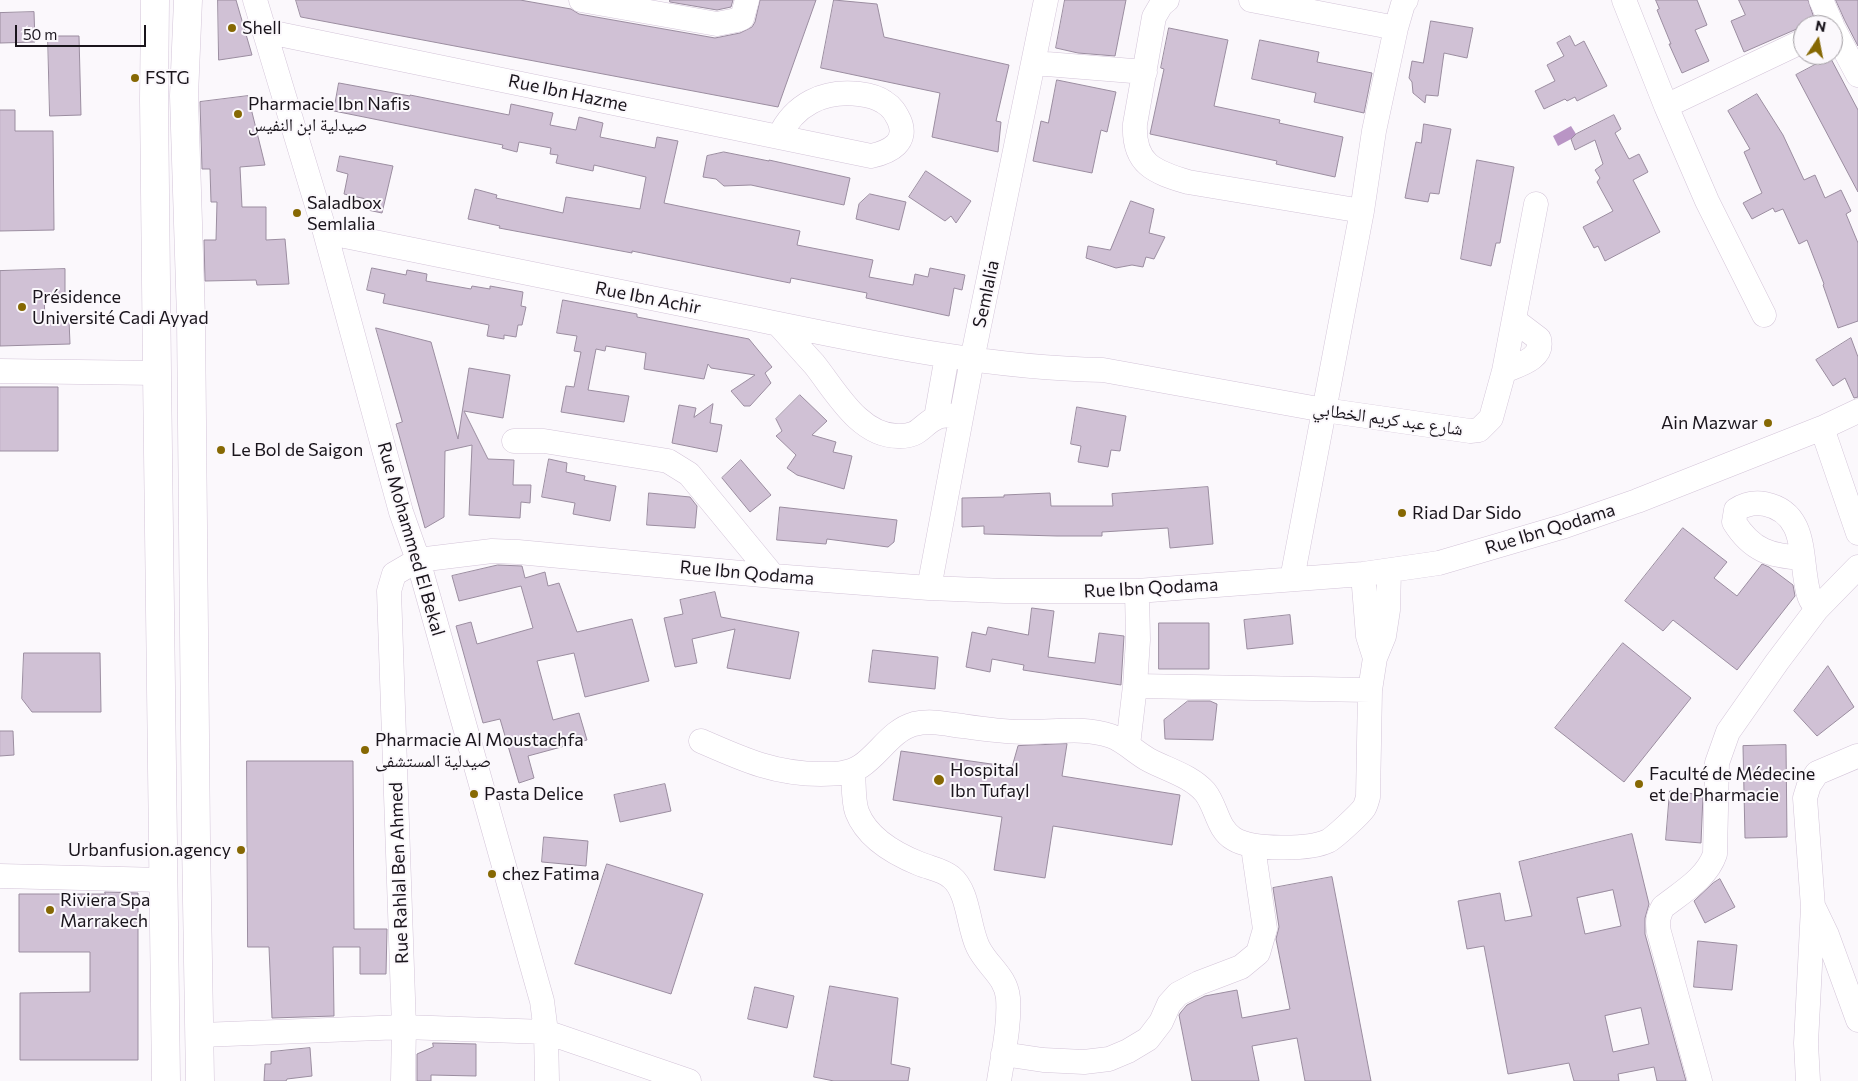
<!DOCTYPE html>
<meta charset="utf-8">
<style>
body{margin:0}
#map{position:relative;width:1858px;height:1081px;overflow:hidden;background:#fbf8fc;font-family:Commissioner,sans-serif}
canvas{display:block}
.north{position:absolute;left:1793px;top:15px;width:50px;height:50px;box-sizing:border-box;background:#fbf8fc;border:1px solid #a19da2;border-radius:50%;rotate:11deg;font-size:14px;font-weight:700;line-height:20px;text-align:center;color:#1a151c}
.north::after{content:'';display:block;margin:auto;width:18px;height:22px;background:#866803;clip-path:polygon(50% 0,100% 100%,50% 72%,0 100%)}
.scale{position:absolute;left:15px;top:25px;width:131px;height:22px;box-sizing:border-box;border:2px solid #1a151c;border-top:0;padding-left:6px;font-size:15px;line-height:18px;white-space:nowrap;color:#1a151c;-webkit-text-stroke:4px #fbf8fc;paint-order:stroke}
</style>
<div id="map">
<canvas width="1858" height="1081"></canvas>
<div class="north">N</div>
<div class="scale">50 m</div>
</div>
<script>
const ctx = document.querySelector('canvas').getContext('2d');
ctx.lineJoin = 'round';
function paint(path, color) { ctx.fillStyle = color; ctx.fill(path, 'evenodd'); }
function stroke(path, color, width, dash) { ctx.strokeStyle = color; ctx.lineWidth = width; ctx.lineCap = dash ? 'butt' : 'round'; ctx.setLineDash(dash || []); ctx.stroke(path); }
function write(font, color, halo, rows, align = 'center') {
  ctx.font = font + ' Commissioner,"Noto Naskh Arabic",sans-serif'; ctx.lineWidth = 4; ctx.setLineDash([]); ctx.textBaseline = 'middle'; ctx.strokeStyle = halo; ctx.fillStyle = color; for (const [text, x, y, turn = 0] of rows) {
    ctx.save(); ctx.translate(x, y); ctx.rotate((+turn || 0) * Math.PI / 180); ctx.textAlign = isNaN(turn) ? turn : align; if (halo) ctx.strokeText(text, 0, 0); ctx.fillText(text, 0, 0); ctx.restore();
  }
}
paint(new Path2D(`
 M 1571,126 L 1576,134 L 1571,139 L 1558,146 L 1553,136 Z`), '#b995c5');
const building = new Path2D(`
 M 218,0 L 236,0 L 252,55 L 219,60 Z
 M 296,0 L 520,0 L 571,9 L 579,14 L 715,38 L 740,33 L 752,27 L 755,22 L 760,0 L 816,0 L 778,107 L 301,17 Z
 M 670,0 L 733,0 L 731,7 L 717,10 L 670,2 Z
 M 834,0 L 877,4 L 884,37 L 1009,65 L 996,121 L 1001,122 L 998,152 L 932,137 L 940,93 L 821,68 Z
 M 1065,0 L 1126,0 L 1115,56 L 1078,53 L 1056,48 Z
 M 1656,0 L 1697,0 L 1707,25 L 1695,30 L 1709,61 L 1682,73 L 1669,44 L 1671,44 L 1657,10 L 1659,9 Z
 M 1739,0 L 1808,0 L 1815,21 L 1744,52 L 1731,21 L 1745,15 Z
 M 1836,0 L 1858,0 L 1858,46 L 1845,21 Z
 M 34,12 L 35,42 L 0,43 L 0,13 Z
 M 1431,21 L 1473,28 L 1467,58 L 1444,53 L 1438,96 L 1426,95 L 1425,103 L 1413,93 L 1412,82 L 1409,78 L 1412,61 L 1423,63 Z
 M 1169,28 L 1228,40 L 1214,106 L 1280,120 L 1279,123 L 1343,137 L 1335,177 L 1276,164 L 1277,161 L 1150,134 L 1164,69 L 1161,68 Z
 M 48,36 L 79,36 L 81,115 L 50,116 Z
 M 1570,36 L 1575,46 L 1584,41 L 1607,86 L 1577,101 L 1575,97 L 1567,101 L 1565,99 L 1544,109 L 1535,91 L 1555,81 L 1547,65 L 1564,56 L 1557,43 Z
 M 1260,40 L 1319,52 L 1317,62 L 1372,73 L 1364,113 L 1314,102 L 1316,93 L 1252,79 Z
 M 1830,57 L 1858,110 L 1858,192 L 1796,75 Z
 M 1057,80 L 1116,92 L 1107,132 L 1101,130 L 1092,173 L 1033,161 L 1041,121 L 1048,123 Z
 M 339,83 L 410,96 L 410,95 L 509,115 L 511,104 L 553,113 L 550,125 L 576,130 L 579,117 L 603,123 L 600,137 L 655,148 L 657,137 L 678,141 L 664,203 L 800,231 L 797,245 L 873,260 L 869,277 L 913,285 L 915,274 L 928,277 L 930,268 L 965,275 L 962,290 L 954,288 L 949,316 L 866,298 L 867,293 L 791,278 L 790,283 L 632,251 L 632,253 L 499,228 L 500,226 L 468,219 L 475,189 L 497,195 L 496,198 L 563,213 L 566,197 L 640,209 L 646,177 L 594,165 L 593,171 L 556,163 L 558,155 L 550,154 L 551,148 L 519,142 L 517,152 L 502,148 L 503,145 L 334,111 Z
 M 1757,94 L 1783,135 L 1804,180 L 1815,175 L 1825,198 L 1841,190 L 1851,211 L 1846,214 L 1858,243 L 1858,321 L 1838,328 L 1823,285 L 1824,284 L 1807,240 L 1799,244 L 1783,209 L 1775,212 L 1773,208 L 1752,219 L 1743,203 L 1762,193 L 1744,152 L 1750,149 L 1728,111 Z
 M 248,96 L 265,165 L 240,167 L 242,207 L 266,207 L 266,240 L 285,239 L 289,284 L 257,285 L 256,280 L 205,281 L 204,240 L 216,240 L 217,202 L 211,202 L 210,169 L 202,169 L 200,102 Z
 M 0,110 L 15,110 L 15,131 L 53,131 L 54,230 L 0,231 Z
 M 1614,115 L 1621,129 L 1615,133 L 1629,159 L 1639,154 L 1648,172 L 1633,180 L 1660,232 L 1605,261 L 1598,246 L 1594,248 L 1583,227 L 1613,211 L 1597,182 L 1600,178 L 1595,170 L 1603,164 L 1595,140 L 1575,150 L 1571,139 L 1576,134 Z
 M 1424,124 L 1451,129 L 1439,194 L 1430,193 L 1428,202 L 1405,198 L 1416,142 L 1421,143 Z
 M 724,152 L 769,161 L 769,160 L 850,178 L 844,205 L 751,185 L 724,186 L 716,179 L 703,177 L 707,156 Z
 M 340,156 L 393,166 L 382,213 L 363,209 L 366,199 L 344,194 L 348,174 L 337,171 Z
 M 1477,160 L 1514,167 L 1500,243 L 1496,243 L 1491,266 L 1461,259 Z
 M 926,171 L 971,201 L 956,223 L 951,216 L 945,221 L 909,197 Z
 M 870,194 L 906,202 L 899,230 L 856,219 L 859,204 Z
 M 1131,201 L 1154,209 L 1149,233 L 1165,237 L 1154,259 L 1146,257 L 1143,267 L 1132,265 L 1116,268 L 1086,258 L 1088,246 L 1110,250 Z
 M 372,268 L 406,275 L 407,270 L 427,274 L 426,281 L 471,289 L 472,286 L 490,289 L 490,286 L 523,292 L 521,306 L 526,307 L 522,325 L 518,325 L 516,337 L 504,335 L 504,339 L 487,336 L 489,325 L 383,303 L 385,294 L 367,290 Z
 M 65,269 L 65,294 L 44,294 L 45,321 L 69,320 L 70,344 L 0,346 L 0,271 Z
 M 563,300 L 637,314 L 637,317 L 749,339 L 772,367 L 765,373 L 771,383 L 750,406 L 744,406 L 731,391 L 755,375 L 711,368 L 708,364 L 704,379 L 644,369 L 646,353 L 606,346 L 605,351 L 596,349 L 588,390 L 629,396 L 624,422 L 561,412 L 566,386 L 574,387 L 581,352 L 574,351 L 577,336 L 557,333 Z
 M 376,328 L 431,342 L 458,439 L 469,368 L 510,375 L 503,418 L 464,411 L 488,459 L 514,460 L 513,485 L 531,485 L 530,503 L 521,502 L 520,518 L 469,515 L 472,445 L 445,451 L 444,517 L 425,528 L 396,424 L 402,422 Z
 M 1851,338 L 1858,357 L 1858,397 L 1854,398 L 1845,378 L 1833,386 L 1816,360 Z
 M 0,387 L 58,387 L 58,451 L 0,451 Z
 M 800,395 L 827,421 L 812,435 L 836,442 L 833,452 L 852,456 L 844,489 L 797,475 L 787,468 L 796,455 L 776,436 L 782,431 L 776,419 Z
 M 713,404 L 710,423 L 722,425 L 717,452 L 672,443 L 679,405 L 696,408 L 694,417 Z
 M 1077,407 L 1126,416 L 1120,451 L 1111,450 L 1108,467 L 1078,462 L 1081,446 L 1071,444 Z
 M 549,459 L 567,463 L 566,472 L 585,476 L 584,480 L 616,486 L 610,521 L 573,514 L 575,503 L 542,497 Z
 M 741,460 L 771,495 L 750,512 L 722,478 Z
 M 1208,487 L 1213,544 L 1170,548 L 1168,528 L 1102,532 L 1102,536 L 1057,536 L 984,534 L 984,526 L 962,527 L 962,498 L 1004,497 L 1004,495 L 1050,493 L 1051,506 L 1113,506 L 1112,494 Z
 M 649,493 L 690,497 L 697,506 L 695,528 L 647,525 Z
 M 780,507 L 897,520 L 894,542 L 888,547 L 827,539 L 826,544 L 777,540 Z
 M 1683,528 L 1727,562 L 1714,578 L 1737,596 L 1762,564 L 1769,567 L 1793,585 L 1795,596 L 1737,670 L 1673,620 L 1663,631 L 1625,601 Z
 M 498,565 L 522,566 L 525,578 L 545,572 L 548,586 L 559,583 L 577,632 L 632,619 L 649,681 L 585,697 L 574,653 L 537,661 L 553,720 L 579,713 L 587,740 L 528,756 L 534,778 L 519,783 L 500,719 L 483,723 L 456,626 L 471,622 L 477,644 L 533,628 L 521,586 L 459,601 L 452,576 Z
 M 715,592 L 721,617 L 799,632 L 790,679 L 727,668 L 735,629 L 692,639 L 697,663 L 675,667 L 664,618 L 683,614 L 680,600 Z
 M 1032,608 L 1054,611 L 1048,657 L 1095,663 L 1099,633 L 1124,636 L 1121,685 L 1023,670 L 1024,665 L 992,659 L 990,672 L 966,667 L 972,632 L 986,635 L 988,627 L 1028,635 Z
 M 1290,615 L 1293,644 L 1247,649 L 1244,620 Z
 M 1159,623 L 1209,623 L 1209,669 L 1159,669 Z
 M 1623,643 L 1691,698 L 1624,782 L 1555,728 Z
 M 873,650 L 938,657 L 935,689 L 869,682 Z
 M 24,653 L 100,653 L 101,712 L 32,712 L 22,699 Z
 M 1828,666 L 1854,707 L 1817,736 L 1794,711 Z
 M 1188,701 L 1210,701 L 1217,704 L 1213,740 L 1165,739 L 1164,720 Z
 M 0,731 L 13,731 L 14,755 L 0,756 Z
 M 1067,744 L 1062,776 L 1180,795 L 1172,845 L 1053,826 L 1045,878 L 994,870 L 1002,817 L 893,800 L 901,751 L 1012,767 L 1018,746 Z
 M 1786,745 L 1787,837 L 1745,838 L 1743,746 Z
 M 247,761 L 353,761 L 354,929 L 387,929 L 386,974 L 360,974 L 360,947 L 333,947 L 334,1016 L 272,1018 L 269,947 L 248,947 Z
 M 665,784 L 671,811 L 620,822 L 614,795 Z
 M 1670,791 L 1703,795 L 1701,843 L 1666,840 Z
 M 1632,834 L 1649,904 L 1645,918 L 1645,934 L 1686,1081 L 1657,1081 L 1654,1067 L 1618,1074 L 1619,1081 L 1574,1081 L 1569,1063 L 1508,1074 L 1484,946 L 1467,949 L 1458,901 L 1500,893 L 1505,921 L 1532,916 L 1519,862 ZM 1613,890 L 1621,926 L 1585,934 L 1577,898 ZM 1641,1008 L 1649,1044 L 1613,1052 L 1605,1016 Z
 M 544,837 L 588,841 L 586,866 L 542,862 Z
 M 607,864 L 703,894 L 671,994 L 575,964 Z
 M 1332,877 L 1371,1081 L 1305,1081 L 1297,1038 L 1252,1046 L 1259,1081 L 1192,1081 L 1179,1015 L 1181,1012 L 1187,1005 L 1205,996 L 1237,990 L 1242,1018 L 1290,1009 L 1276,939 L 1279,927 L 1273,888 Z
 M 1720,879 L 1735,907 L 1705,923 L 1694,901 L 1713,883 Z
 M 105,892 L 138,893 L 138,1060 L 20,1060 L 20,993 L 90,992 L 90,952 L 19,952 L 19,894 L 105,894 Z
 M 1698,941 L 1737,945 L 1732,990 L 1694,987 Z
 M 830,986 L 898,998 L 891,1064 L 910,1068 L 908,1081 L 834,1081 L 814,1077 Z
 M 755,987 L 794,996 L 787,1028 L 748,1019 Z
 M 433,1043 L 476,1044 L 476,1076 L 431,1075 L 431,1081 L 417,1081 L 417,1054 L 433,1047 Z
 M 310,1048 L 312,1076 L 287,1079 L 286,1081 L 264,1081 L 265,1064 L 271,1064 L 271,1052 Z`);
paint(building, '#d0c1d5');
stroke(building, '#9b8da0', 1);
const minor = new Path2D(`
 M 255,0 L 325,232 L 401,512 L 418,560 L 542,1001 L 546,1032 L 547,1081
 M 581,0 L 717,24 L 737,20 L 742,18 L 747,0
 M 1167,0 L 1161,5 L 1154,17 L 1135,124 C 1133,164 1154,172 1188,182 L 1362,211
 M 1251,0 L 1396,28
 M 1624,0 L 1666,106 L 1707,201 L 1764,315
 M 1821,0 L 1832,25
 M 1833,28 L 1858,75
 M 264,31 L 871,156 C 890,152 909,142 899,120 C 895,112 892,107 884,102 C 877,97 867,95 859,94 C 824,90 794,104 779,137
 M 1034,63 L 1145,72
 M 1666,106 L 1803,41
 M 325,232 C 465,260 605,289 745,317 C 863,341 982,368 1103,370 L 1324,410 L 1470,431 L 1479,430 L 1491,418 L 1504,371 L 1536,204
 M 778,324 C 790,337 802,351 814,364 C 835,390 859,436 898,436 C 921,437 921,424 938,417 C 945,414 953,416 961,417
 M 0,371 L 157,373
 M 1504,371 C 1518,365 1544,359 1539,339 L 1514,320
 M 936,418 L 947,356
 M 1822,428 L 1858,533
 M 514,441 L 544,441 L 668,461 L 689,474 L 773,576
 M 1803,558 C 1771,556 1752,551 1734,522 L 1736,510 C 1745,504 1754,502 1765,504 C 1810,513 1799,563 1809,595 C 1810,600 1814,605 1817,609
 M 1363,574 L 1368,636 L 1375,658
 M 1292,579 L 1362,211 L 1374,131 L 1396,28 L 1403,4 L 1406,0
 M 929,588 L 972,360 L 1046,0
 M 1135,686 L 1370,690
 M 701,741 C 742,759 774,774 821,774 C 835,774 849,774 861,766 C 879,754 892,730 914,724 C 931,720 946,724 963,726 C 983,729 1004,732 1024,732 C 1052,733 1082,726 1111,736 C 1125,741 1136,753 1149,760 C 1168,770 1191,776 1205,792 C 1217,807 1217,829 1234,839 C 1252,850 1309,850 1328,841 C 1334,838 1360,814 1364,808 C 1366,805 1367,800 1368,797 L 1370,690 L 1375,658 L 1384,636 L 1388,610 L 1389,571
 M 1128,745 L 1135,686 L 1138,640 L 1137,591
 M 853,771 C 854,783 853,801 857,812 C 867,838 895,854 920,864 C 930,868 943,870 951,877 C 969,891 968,927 978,947 C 987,966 1006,976 1008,998 C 1010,1024 1003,1055 999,1081
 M 0,876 L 163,880
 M 1814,908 L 1827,935 L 1858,1020
 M 201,1035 L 404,1027 L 546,1032 L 689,1081
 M 1003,1054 L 1043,1060 L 1084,1062 L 1109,1059 L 1128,1051 L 1148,1039 L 1161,1022 L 1169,1004 L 1178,994 L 1199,983 L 1241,967 L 1258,953 L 1265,929 L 1253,847
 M 403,1081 L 404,1027 L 389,591 L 394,574 L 418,560 L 492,551 L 518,552 L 773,576 L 929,588 L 1005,591 L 1137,591 L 1363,574 L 1439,563 L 1565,526 L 1637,501 L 1822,428 L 1858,411
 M 1700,1081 L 1659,932 C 1657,922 1658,916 1663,907 C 1682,892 1707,878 1715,854 L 1717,763 L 1728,732 L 1777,662 L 1817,609 L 1858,567
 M 1808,1081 L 1806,1043 L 1813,907 L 1805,798 L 1809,785 L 1817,773 L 1857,756`);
const major = new Path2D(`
 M 155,0 L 154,100 L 157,373 L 166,1081
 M 188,0 L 184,96 L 191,318 L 196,840 L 200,1081`);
stroke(minor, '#d3c4d8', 25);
stroke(major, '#d3c4d8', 29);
stroke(minor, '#fff', 24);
stroke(major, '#fff', 28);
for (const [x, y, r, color] of [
 [232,28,5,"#866803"],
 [135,78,5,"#866803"],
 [238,114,5,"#866803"],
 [297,213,5,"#866803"],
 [22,307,5,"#866803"],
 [1768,423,5,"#866803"],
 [221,450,5,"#866803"],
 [1402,513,5,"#866803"],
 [365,750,5,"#866803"],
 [939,780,6,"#866803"],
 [1639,784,5,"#866803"],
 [474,794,5,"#866803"],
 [241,850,5,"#866803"],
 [492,874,5,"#866803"],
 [50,910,5,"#866803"]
]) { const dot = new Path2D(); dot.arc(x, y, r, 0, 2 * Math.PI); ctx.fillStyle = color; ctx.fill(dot); stroke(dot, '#fbf8fc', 2); }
write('18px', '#1a151c', '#fbf8fc', [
 ["Shell",242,28],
 ["FSTG",145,78],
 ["Pharmacie Ibn Nafis",248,104],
 ["صيدلية ابن النفيس",248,125],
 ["Saladbox",307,203],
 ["Semlalia",307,224],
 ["Présidence",32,297],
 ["Université Cadi Ayyad",32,318],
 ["Ain Mazwar",1758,423,"right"],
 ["Le Bol de Saigon",231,450],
 ["Riad Dar Sido",1412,513],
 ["Pharmacie Al Moustachfa",375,740],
 ["صيدلية المستشفى",375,761],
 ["Hospital",950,770],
 ["Ibn Tufayl",950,791],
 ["Faculté de Médecine",1649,774],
 ["et de Pharmacie",1649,795],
 ["Pasta Delice",484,794],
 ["Urbanfusion.agency",231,850,"right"],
 ["chez Fatima",502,874],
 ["Riviera Spa",60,900],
 ["Marrakech",60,921]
], 'left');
write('18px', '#1a151c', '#fbf8fc', [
 ["Rue Ibn Hazme",568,93,12],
 ["Semlalia",986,294,-78],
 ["Rue Ibn Achir",648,298,11],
 ["شارع عبد كريم الخطابي",1388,419,8],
 ["Rue Ibn Qodama",1550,529,-17],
 ["Rue Mohammed El Bekal",411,539,74],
 ["Rue Ibn Qodama",747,573,5],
 ["Rue Ibn Qodama",1151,588,-3],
 ["Rue Rahlal Ben Ahmed",399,873,-92]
]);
</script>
